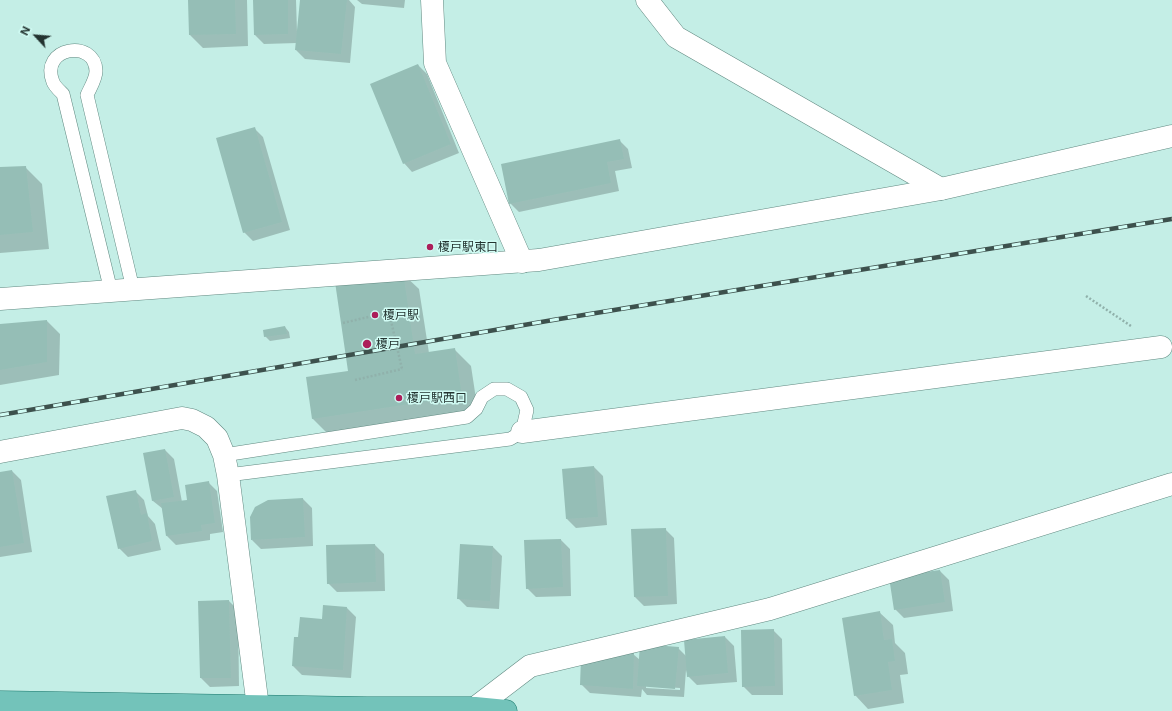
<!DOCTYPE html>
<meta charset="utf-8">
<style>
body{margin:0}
#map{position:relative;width:1172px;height:711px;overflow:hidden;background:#c4eee6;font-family:Inter,sans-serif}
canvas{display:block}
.north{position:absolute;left:16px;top:16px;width:40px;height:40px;-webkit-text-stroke:3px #d1fcf4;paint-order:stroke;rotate:296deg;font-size:11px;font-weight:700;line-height:16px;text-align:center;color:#233330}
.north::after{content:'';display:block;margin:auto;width:14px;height:18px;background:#233330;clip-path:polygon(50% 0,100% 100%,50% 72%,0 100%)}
</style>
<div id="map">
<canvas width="1172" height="711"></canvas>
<div class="north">N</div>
</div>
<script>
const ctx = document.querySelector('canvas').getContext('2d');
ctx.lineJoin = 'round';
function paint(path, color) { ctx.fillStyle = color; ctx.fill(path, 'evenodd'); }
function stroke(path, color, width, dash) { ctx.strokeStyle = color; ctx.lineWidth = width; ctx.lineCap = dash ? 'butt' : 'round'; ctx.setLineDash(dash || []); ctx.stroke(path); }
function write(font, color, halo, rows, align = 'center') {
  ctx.font = font + ' Inter,"Noto Sans JP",sans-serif'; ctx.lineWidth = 3; ctx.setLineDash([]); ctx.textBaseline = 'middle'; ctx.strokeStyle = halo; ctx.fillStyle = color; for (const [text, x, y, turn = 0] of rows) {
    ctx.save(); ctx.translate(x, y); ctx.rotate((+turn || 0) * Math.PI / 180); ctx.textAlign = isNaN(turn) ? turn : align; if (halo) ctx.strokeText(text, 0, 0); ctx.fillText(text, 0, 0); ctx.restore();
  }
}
paint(new Path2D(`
 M 189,0 L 247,0 L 248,46 L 203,48 L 190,35 Z
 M 254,0 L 296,0 L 297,32 L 298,32 L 301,0 L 349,0 L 355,7 L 350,63 L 305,59 L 296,50 L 297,43 L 264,44 L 255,35 Z
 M 357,0 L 405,0 L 404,8 L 362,4 Z
 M 418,65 L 427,74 L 459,153 L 412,172 L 404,163 Z
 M 254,128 L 263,137 L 290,230 L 253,241 L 244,232 Z
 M 619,140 L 628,149 L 632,168 L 615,171 L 619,191 L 519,212 L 510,203 Z
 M 25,167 L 42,184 L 49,249 L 0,253 L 0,168 Z
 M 402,273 L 419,289 L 429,353 L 454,349 L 471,366 L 478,412 L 330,436 L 313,419 L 307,378 L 349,372 Z
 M 47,321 L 60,334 L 59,375 L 0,385 L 0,325 Z
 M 285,327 L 289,332 L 290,338 L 270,341 L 265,336 Z
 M 165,450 L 174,459 L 182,502 L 188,501 L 208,482 L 217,491 L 223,532 L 210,534 L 210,540 L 176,545 L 167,536 L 163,509 L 153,501 Z
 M 594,467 L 603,476 L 607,525 L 576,528 L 567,519 Z
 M 12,471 L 21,480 L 32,552 L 0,557 L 0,473 Z
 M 135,491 L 144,500 L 148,516 L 155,524 L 161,550 L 128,557 L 119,548 Z
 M 303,499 L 312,508 L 313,546 L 261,549 L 252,540 Z
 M 665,529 L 674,538 L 677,604 L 644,606 L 635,597 Z
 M 561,540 L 570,549 L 571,596 L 536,597 L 527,588 Z
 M 375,545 L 384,554 L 385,591 L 337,592 L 328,583 L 327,546 Z
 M 461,545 L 493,547 L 502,556 L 499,609 L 467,607 L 458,598 Z
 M 940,571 L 949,580 L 953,611 L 904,618 L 895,609 Z
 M 229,601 L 238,610 L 239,686 L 210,687 L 201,678 Z
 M 324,606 L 347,608 L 356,617 L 351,678 L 302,675 L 293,666 L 299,638 L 323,620 Z
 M 879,612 L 893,625 L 895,643 L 905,653 L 908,674 L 900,675 L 904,703 L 868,709 L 855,695 Z
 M 773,630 L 782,639 L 783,695 L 752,695 L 743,686 Z
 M 725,637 L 734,646 L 737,682 L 697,685 L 688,676 L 686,670 L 684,697 L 647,695 L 642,689 L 641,697 L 590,693 L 581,684 L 633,654 L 640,660 L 678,648 L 686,656 ZM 646,686 L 680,688 L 680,690 L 646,688 Z`), '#0003');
paint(new Path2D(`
 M 188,0 L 235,0 L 236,34 L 189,35 Z
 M 253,0 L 288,0 L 288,34 L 254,35 Z
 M 300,0 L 347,0 L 341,54 L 295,50 Z
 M 418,64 L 451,144 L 403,164 L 370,84 Z
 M 255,127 L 282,222 L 243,233 L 216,138 Z
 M 620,139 L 624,159 L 607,162 L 611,183 L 509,204 L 501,164 Z
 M 26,166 L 33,232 L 0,235 L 0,167 Z
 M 403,271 L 415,354 L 455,348 L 462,396 L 312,419 L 306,377 L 348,371 L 335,282 Z
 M 47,320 L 47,362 L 0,370 L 0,324 Z
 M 285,326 L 287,334 L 264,337 L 263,330 Z
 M 165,449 L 174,497 L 152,501 L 143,453 Z
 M 594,466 L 598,517 L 566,519 L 562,469 Z
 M 12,470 L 24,543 L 0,547 L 0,472 Z
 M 209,481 L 215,523 L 201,525 L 202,531 L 166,536 L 161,503 L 187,500 L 185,485 Z
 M 136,490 L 141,515 L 147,513 L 152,541 L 118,549 L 106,496 Z
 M 303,498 L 305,537 L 251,540 L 250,517 L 255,507 L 268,500 Z
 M 666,528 L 668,596 L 634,597 L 631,529 Z
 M 561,539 L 563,587 L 526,589 L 524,540 Z
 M 375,544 L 376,582 L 327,584 L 326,545 Z
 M 460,544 L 493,546 L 490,601 L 457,599 Z
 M 940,570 L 945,602 L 894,610 L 889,577 Z
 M 229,600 L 231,678 L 200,678 L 198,601 Z
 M 323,605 L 347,607 L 343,670 L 292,666 L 294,637 L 298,637 L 300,617 L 322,619 Z
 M 880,611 L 884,640 L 892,639 L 895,661 L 888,662 L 892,690 L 854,696 L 842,618 Z
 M 774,629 L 775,686 L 742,687 L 741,630 Z
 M 725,636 L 728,673 L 687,677 L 684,640 Z
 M 640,644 L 679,647 L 675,689 L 637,686 Z
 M 610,653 L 634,653 L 633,689 L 580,685 L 581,659 Z`), '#95beb6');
const lane = new Path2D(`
 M 111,291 L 63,94 C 60,91 55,87 53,82 C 39,47 95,38 96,71 C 96,79 90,88 87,95 L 133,289
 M 224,455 L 467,417 L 476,409 L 482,397 L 494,389 L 507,389 L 521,397 L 527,410 L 522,432 L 510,439 L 228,475`);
const street = new Path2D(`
 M 432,0 L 435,63 L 522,262
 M 647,0 L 676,37 L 941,189
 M 522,432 L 1161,347
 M 0,452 L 182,418 L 192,420 L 206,427 L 217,438 L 224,455 L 228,475 L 258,707
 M 475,708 L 530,666 L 770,609 L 1172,484`);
const secondary = new Path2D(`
 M 0,299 L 539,260 L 941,189 L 1172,136`);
const primary = new Path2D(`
 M 0,702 L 367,708 L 475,708 L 506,711`);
stroke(lane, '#618981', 14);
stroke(street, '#618981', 23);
stroke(secondary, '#618981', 23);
stroke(primary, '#1b776c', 23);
stroke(new Path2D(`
 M 1086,296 L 1131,326
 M 343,323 L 389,312
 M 355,380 L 402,369`), '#90b1ab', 2.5, [2, 2]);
stroke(lane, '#fff', 13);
stroke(street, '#fff', 22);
stroke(secondary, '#fff', 22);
stroke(primary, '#73c3ba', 22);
const rail = new Path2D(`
 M 0,415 L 553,320 L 1172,219`);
stroke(rail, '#3d514d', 4.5);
stroke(rail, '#d1fcf4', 3, [9]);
stroke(new Path2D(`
 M 389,312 L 402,369`), '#90b1ab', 2.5, [2, 2]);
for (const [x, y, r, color] of [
 [430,247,4,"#ac1e5a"],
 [375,315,4,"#ac1e5a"],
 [367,344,5,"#ac1e5a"],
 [399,398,4,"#ac1e5a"]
]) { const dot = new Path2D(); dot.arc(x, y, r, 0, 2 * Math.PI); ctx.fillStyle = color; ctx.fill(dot); stroke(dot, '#d1fcf4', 1.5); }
write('12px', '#233330', '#d1fcf4', [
 ["榎戸駅東口",438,247],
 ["榎戸駅",383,315],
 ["榎戸",376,344],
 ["榎戸駅西口",407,398]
], 'left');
</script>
